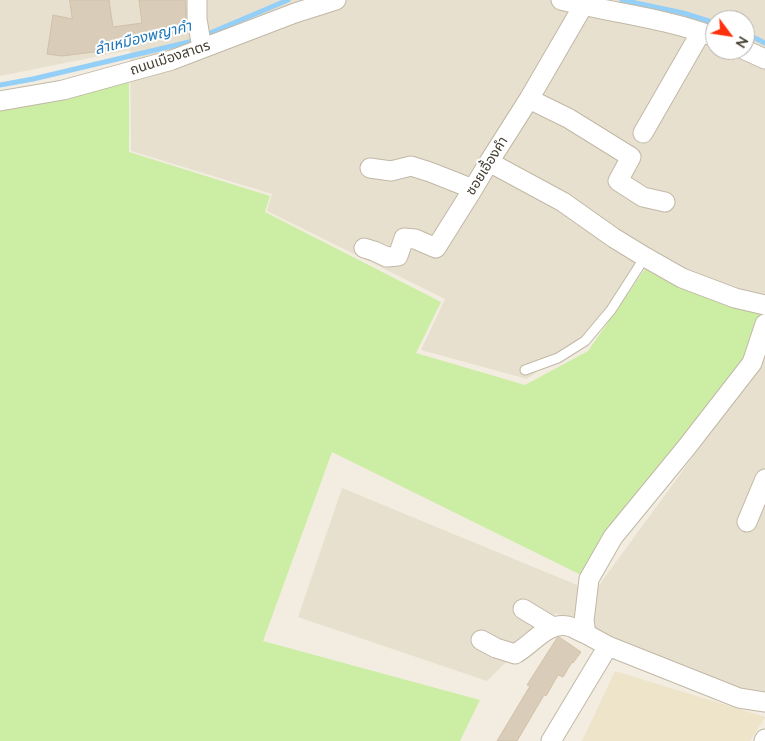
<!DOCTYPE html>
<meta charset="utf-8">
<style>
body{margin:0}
#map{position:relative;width:765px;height:741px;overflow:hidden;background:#f3ede1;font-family:Mulish,sans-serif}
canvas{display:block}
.north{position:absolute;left:705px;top:10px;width:50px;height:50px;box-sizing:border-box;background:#fff;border:1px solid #b4b1ad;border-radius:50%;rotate:121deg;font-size:14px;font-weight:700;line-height:20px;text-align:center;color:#443d31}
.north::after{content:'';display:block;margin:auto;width:18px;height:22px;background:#ff310c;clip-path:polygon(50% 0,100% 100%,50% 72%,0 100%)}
</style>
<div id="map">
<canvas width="765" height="741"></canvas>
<div class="north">N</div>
</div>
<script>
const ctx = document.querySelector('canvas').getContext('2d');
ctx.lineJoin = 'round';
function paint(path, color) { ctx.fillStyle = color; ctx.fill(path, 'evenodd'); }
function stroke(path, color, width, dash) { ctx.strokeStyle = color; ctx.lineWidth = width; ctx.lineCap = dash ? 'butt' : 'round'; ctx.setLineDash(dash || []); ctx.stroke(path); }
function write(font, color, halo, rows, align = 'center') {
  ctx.font = font + ' Mulish,"Noto Sans Thai",sans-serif'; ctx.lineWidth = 4; ctx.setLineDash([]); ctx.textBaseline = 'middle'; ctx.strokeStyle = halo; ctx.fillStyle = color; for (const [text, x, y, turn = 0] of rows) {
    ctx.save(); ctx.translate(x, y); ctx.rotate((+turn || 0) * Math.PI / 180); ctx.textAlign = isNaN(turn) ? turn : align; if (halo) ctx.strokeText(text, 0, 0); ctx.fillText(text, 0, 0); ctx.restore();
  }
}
paint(new Path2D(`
 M 0,0 L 765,0 L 765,298 L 699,279 L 644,251 L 607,309 L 580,340 L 527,379 L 421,350 L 445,299 L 267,211 L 272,194 L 131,151 L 130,50 L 0,76 ZM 715,20 L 745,20 L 745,50 L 715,50 Z
 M 765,348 L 765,696 L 739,692 L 608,641 L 556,613 L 487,681 L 298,617 L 342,488 L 594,592 L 760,365 Z`), '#e8e0ce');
paint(new Path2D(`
 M 615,671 L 765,717 L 765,718 L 750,741 L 582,741 Z`), '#eee4c9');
paint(new Path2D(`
 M 129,79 L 129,152 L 270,196 L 265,212 L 441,302 L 416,353 L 525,385 L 588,351 L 647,266 L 763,310 L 746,362 L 583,576 L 332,452 L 263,641 L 480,700 L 460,741 L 0,741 L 0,108 Z`), '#cceda4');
stroke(new Path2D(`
 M 622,0 L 683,13 L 715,23
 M 745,33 L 765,43
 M 0,85 L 33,79 L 189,42 L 288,0`), '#94cff8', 5);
const building = new Path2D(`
 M 70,0 L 109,0 L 113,27 L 142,23 L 139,0 L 185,0 L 187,33 L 147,36 L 148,42 L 109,47 L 109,50 L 62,56 L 47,54 L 53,15 L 72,19 Z
 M 559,637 L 581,652 L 573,663 L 572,662 L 563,677 L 558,675 L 546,696 L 544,695 L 517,741 L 497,741 L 530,686 L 527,685 L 557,638 Z`);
paint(building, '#d9ccb8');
stroke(building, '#d1c1a7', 1);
const service = new Path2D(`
 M 525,370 L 558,358 L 585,341 L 611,310 L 645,257`);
const minor = new Path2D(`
 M 197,0 L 197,19 L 202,48
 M 561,0 C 612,13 666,18 715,37
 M 745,50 L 765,59
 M 529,99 L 568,118 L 631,157 L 618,181 L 643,197 L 665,202
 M 0,101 L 63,90 L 172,60 L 295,13 L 336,0
 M 643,133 L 701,32
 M 489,162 L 563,202 L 614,238 L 645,257 L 682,278 L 735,298 L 765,305
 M 370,168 L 391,171 L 411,166 L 430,172 L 473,189
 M 364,248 L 374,251 L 387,257 L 398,256 L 404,238 L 415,239 L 436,248 L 473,189 L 489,162 L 529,99 L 583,6
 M 765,324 L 752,363 L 686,448 L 613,537 L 589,579 L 584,621 L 586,634 L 608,646 L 739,698 L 765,702
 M 747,522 L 765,479
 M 523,609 L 553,627
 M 481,640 L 496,648 L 515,654 C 532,645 549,619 571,627 C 576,629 581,632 586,634
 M 551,741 L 608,646
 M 764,741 L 765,739`);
stroke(service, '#c1b8a6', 11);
stroke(minor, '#c1b8a6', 21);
stroke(service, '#fff', 9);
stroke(minor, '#fff', 19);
write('14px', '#443d31', '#fff', [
 ["ถนนเมืองสาตร",170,58,-18],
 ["ซอยเอื้องคำ",487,166,-58]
]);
write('italic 15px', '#1f79bb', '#fff', [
 ["ลำเหมืองพญาคำ",143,38,-14]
]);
</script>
